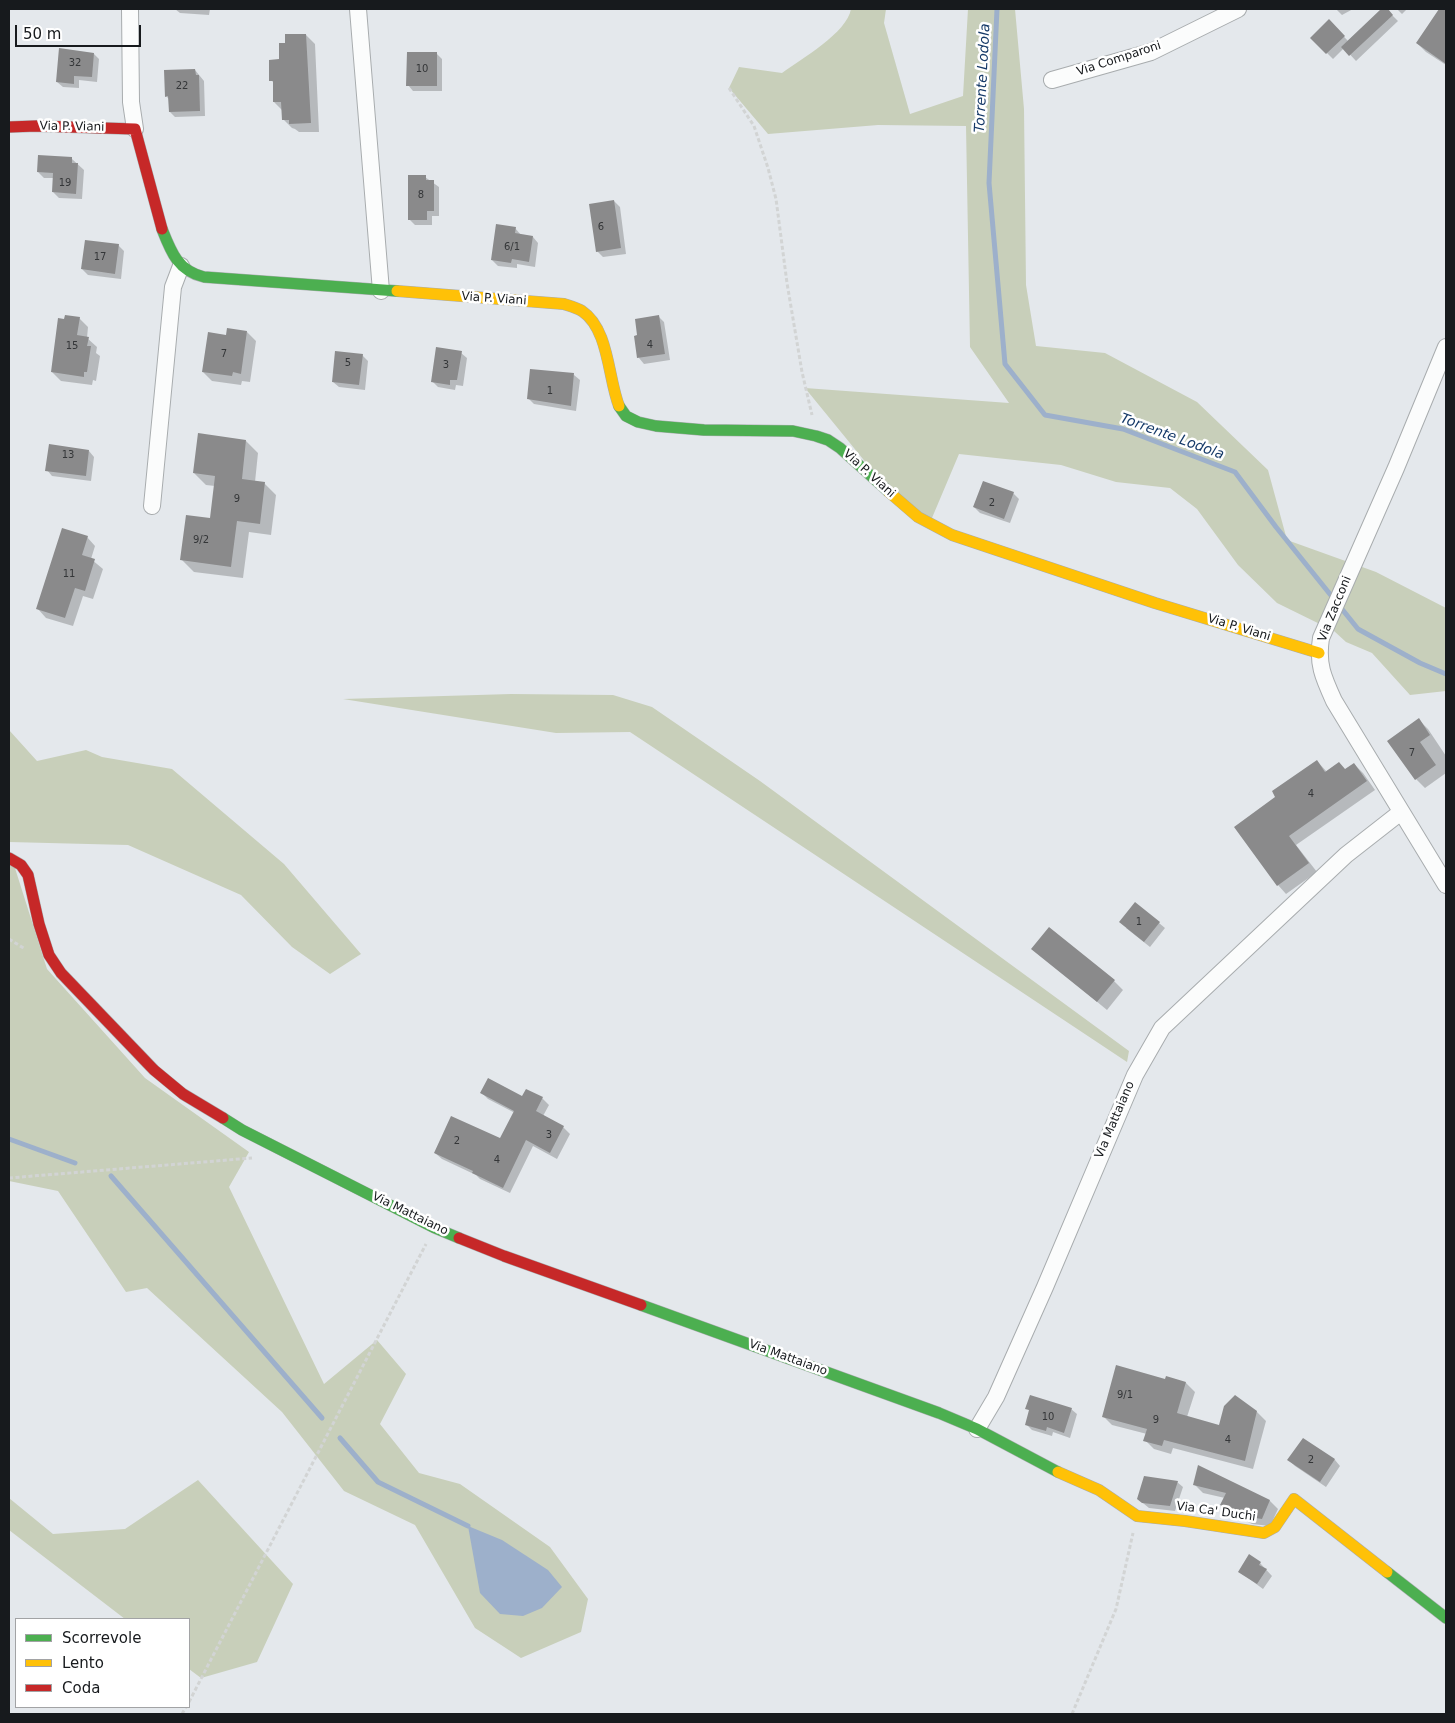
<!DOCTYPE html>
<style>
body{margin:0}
#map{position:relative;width:1455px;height:1723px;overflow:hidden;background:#e4e8ec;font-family:"DejaVu Sans",sans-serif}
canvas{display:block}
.frame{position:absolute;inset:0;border:10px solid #171a1d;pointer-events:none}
.legend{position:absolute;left:15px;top:1618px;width:175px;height:90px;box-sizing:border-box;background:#fff;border:1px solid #a2a3a5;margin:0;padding:6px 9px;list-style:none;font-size:15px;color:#171a1d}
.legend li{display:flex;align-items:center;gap:10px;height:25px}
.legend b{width:25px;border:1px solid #a2a3a5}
.scale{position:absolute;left:15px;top:25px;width:126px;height:22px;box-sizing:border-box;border:2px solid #171a1d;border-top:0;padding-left:6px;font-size:15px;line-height:18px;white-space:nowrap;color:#171a1d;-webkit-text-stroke:4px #fff;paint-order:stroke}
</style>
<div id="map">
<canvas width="1455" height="1723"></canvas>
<div class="frame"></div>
<ul class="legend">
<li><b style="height:6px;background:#4caf50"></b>Scorrevole</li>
<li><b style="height:6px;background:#ffc107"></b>Lento</li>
<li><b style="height:6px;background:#c62828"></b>Coda</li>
</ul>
<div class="scale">50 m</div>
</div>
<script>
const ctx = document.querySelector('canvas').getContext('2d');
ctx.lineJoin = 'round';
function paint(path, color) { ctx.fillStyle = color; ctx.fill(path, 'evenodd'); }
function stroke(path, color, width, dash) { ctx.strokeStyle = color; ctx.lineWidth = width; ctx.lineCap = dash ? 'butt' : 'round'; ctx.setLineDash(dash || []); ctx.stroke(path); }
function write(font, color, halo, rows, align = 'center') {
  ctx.font = font + ' "DejaVu Sans",sans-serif'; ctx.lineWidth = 5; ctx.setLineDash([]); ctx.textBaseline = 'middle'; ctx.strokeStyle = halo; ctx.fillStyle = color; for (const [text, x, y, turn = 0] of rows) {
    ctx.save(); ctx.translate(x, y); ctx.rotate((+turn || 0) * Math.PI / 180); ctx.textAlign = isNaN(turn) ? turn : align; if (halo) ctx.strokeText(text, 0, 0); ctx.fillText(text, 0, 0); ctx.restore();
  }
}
paint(new Path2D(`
 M 851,9 L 886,9 L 884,23 L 910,114 L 963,96 L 968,9 L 1015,9 L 1024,109 L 1026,285 L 1036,346 L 1105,353 L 1197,402 L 1268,470 L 1287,540 L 1376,572 L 1446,608 L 1446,691 L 1410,695 L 1372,653 L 1346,642 L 1334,631 L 1277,603 L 1238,565 L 1197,509 L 1170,488 L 1116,482 L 1061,465 L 959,454 L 929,525 L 894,497 L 805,388 L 1009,403 L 970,347 L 966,126 L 878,125 L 768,134 L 729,88 L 739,67 L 782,73 C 801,59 847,33 851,9 Z
 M 511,694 L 613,695 L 652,707 L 760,781 L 1129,1051 L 1127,1062 L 630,732 L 556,733 L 343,699 Z
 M 9,730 L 37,761 L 86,750 L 102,757 L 172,769 L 284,864 L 361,954 L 330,974 L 292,947 L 241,895 L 128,845 L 9,842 Z
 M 9,863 L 14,865 L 47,969 L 145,1078 L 249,1152 L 229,1187 L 324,1384 L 377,1340 L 406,1374 L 380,1424 L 419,1473 L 460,1484 L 550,1547 L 588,1599 L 581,1632 L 521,1658 L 475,1628 L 415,1525 L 344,1491 L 282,1412 L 147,1288 L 126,1292 L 58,1191 L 9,1181 Z
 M 198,1480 L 293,1584 L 257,1662 L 201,1678 L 189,1669 L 189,1619 L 125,1619 L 9,1530 L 9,1498 L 53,1534 L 125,1529 Z`), '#c8cfba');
paint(new Path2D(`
 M 468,1526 L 502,1540 L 548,1570 L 562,1587 L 542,1608 L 523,1616 L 500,1614 L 480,1593 Z`), '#9db0cb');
paint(new Path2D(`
 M 175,9 L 210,9 L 209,15 L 180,13 Z
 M 1336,9 L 1353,9 L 1342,15 Z
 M 1383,9 L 1386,9 L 1398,21 L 1356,61 L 1344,48 L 1333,59 L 1312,38 L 1329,21 L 1348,41 Z
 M 1397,9 L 1407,9 L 1402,14 Z
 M 1440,9 L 1446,9 L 1446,65 L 1426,52 L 1417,43 Z
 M 306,35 L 315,44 L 319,132 L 299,132 L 295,129 L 292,128 L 283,119 L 283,111 L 274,102 L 274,83 L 271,80 L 281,61 L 286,44 Z
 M 436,53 L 442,59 L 442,91 L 413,91 L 408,85 Z
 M 94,54 L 99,59 L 97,82 L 79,80 L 79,88 L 63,87 L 57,82 Z
 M 195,70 L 204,81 L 205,116 L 175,117 L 170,112 L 170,100 L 166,96 Z
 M 72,159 L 84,170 L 82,199 L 59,198 L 53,192 L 54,178 L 44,178 L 38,172 Z
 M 425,177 L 439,187 L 439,216 L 432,216 L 432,225 L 415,225 L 409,219 Z
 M 614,201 L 620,207 L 626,254 L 603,257 L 597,251 Z
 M 515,228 L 521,235 L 533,237 L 538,243 L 535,267 L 517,264 L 517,268 L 498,266 L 492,260 Z
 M 118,245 L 124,251 L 121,279 L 88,275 L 82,269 Z
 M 659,317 L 664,322 L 670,360 L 644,364 L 639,358 Z
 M 79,318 L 88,327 L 87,338 L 97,347 L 96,353 L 100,356 L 96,381 L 93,380 L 92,385 L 61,381 L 52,372 Z
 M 247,332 L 256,341 L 250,382 L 242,381 L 241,385 L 212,381 L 203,372 L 227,336 Z
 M 461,353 L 467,358 L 463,386 L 456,385 L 455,390 L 438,387 L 432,381 Z
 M 362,355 L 368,361 L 365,390 L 339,387 L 333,382 Z
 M 574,375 L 580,380 L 576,411 L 534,404 L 528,398 Z
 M 246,441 L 258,453 L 255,482 L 264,483 L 276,495 L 271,535 L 249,532 L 243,578 L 194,572 L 182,560 L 211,520 L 215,486 L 206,485 L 194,473 Z
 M 89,451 L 94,457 L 91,481 L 52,476 L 47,470 Z
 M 1013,493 L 1019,499 L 1010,523 L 980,513 L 974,507 Z
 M 87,537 L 95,546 L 91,559 L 103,569 L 93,599 L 83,596 L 73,626 L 46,618 L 38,609 Z
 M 1419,720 L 1428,729 L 1446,756 L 1446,773 L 1425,788 L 1416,779 Z
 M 1317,761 L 1327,772 L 1346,770 L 1354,764 L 1363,773 L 1375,790 L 1296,845 L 1317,872 L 1286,894 L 1278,885 L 1277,797 Z
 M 1159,923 L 1165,928 L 1150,947 L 1126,928 Z
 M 1033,949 L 1114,981 L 1123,990 L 1107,1010 Z
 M 482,1093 L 523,1098 L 542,1098 L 549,1105 L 543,1116 L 563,1127 L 570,1134 L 557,1159 L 533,1146 L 510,1193 L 480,1179 L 476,1175 L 442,1159 L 435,1153 L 501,1139 L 515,1113 L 488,1099 Z
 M 1167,1378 L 1186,1383 L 1195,1392 L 1187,1417 L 1220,1427 L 1257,1412 L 1266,1421 L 1253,1469 L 1173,1448 L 1171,1454 L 1154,1449 L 1145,1440 L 1147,1434 L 1112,1425 L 1104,1417 L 1166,1380 Z
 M 1027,1408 L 1071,1409 L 1077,1414 L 1070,1438 L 1053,1432 L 1052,1436 L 1032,1430 L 1026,1424 L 1030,1411 Z
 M 1303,1439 L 1335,1460 L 1340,1466 L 1326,1487 L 1295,1466 L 1289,1460 Z
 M 1199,1467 L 1270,1501 L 1278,1509 L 1270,1526 L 1252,1524 L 1230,1513 L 1222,1505 L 1225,1498 L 1203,1493 L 1195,1485 Z
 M 1177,1482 L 1183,1487 L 1175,1511 L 1149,1508 L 1138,1499 Z
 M 1260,1563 L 1272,1576 L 1263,1589 L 1240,1572 Z`), '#0003');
stroke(new Path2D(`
 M 997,9 L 989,183 L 1005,364 L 1045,415 L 1123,429 L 1235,472 L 1276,527 L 1358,629 L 1420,663 L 1446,674
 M 9,1139 L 75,1163
 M 111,1176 L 322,1418
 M 340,1438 L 378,1482 L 468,1526`), '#9db0cb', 5);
paint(new Path2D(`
 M 1381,9 L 1388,9 L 1393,15 L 1349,56 L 1341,47 Z
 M 1439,9 L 1446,9 L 1446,64 L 1416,43 Z
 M 1329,19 L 1345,36 L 1326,54 L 1310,38 Z
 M 285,34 L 306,34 L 311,123 L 289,124 L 289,120 L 282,120 L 281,102 L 273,102 L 273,81 L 269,81 L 269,60 L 279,59 L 279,43 L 285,43 Z
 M 59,48 L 94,53 L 92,77 L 74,76 L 74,84 L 56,82 Z
 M 407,52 L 437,52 L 437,86 L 406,86 Z
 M 195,69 L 196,75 L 199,75 L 200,111 L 169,112 L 168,96 L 165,97 L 164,70 Z
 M 38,155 L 72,157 L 72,163 L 78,163 L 76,194 L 52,192 L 53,173 L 37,172 Z
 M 408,175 L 426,175 L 426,180 L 434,180 L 434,211 L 427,211 L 427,220 L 408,220 Z
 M 614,200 L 621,248 L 596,252 L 589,204 Z
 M 496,224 L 516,227 L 515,233 L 533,236 L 529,262 L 512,259 L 511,263 L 491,260 Z
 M 85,240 L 119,244 L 115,274 L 81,269 Z
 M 65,315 L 80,317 L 77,335 L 89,337 L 87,346 L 91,346 L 87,372 L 84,372 L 84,377 L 51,372 L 58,318 L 64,319 Z
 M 659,315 L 665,354 L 637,358 L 634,336 L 637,335 L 635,319 Z
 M 227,328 L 247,331 L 241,374 L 233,372 L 232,376 L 202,372 L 208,332 L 226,335 Z
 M 436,347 L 462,351 L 457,380 L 450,380 L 450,385 L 431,382 Z
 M 335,351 L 363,354 L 359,385 L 332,382 Z
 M 530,369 L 574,373 L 571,406 L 527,399 Z
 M 198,433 L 246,440 L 242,479 L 265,482 L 260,524 L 237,521 L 231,567 L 180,560 L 186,515 L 210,518 L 215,476 L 193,473 Z
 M 49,444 L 89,450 L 86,476 L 45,471 Z
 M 983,481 L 1014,492 L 1004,519 L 973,507 Z
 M 62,528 L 88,536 L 82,555 L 95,559 L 85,591 L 75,588 L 65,618 L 36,609 Z
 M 1419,718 L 1430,735 L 1420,742 L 1436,765 L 1415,780 L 1387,741 Z
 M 1317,760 L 1325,772 L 1339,762 L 1345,769 L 1354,763 L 1367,781 L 1289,836 L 1309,863 L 1277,886 L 1234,827 L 1275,797 L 1272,791 Z
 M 1135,902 L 1160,922 L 1144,942 L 1119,922 Z
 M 1049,927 L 1115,980 L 1097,1002 L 1031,949 Z
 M 488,1078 L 522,1096 L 526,1089 L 543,1097 L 536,1111 L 564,1126 L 550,1153 L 526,1140 L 503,1188 L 472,1173 L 473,1171 L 434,1153 L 451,1116 L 500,1138 L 514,1111 L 480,1093 Z
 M 1116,1365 L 1165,1379 L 1166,1376 L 1186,1382 L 1177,1413 L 1219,1425 L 1224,1406 L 1235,1395 L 1257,1411 L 1245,1461 L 1164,1440 L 1162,1446 L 1143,1441 L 1147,1429 L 1102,1417 Z
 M 1030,1395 L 1072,1408 L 1064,1433 L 1047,1427 L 1046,1431 L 1025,1425 L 1029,1410 L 1025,1409 Z
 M 1303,1438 L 1335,1459 L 1320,1482 L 1287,1460 Z
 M 1198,1465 L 1270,1500 L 1262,1519 L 1243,1516 L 1220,1505 L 1226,1493 L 1193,1485 Z
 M 1144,1476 L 1178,1481 L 1170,1506 L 1142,1503 L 1137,1499 Z
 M 1249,1554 L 1261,1562 L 1259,1565 L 1267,1569 L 1257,1584 L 1238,1572 Z`), '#8a8a8b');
const street = new Path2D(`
 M 130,9 L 131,102 L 135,129
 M 358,9 L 381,291
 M 1052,80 L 1151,52 L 1238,9
 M 1446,347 L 1396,468 L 1321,638 C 1317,664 1323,677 1334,701 L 1446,885
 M 152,506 L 173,287 L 181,266
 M 977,1429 L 996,1397 L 1045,1287 L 1135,1075 L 1162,1028 L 1346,855 L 1401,812`);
const fast = new Path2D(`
 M 162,229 C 171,252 178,271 204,277 L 397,291
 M 619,406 L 626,416 L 638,422 L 656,426 L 704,430 L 793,431 L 816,436 L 828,440 L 840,448 L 889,492
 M 223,1118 L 242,1130 L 435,1228 L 459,1238
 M 641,1305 L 939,1413 L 977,1429 L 1058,1472
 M 1387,1572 L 1446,1618`);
const slow = new Path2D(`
 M 397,291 L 564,304 C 570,306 577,308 582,311 C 609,329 608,378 619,406
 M 889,492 L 918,517 L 952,535 L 1155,603 L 1319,653
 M 1058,1472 L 1099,1490 L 1137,1516 L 1185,1521 L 1264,1533 L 1275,1527 L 1294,1499 L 1387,1572`);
const jam = new Path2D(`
 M 9,127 L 36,126 L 135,129 L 162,229
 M 9,858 L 21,865 L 28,875 L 39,924 L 49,955 L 61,973 L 154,1070 L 183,1094 L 223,1118
 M 459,1238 L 504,1256 L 641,1305`);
stroke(street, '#a8acae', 18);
stroke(fast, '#a8acae', 12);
stroke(slow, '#a8acae', 12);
stroke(jam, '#a8acae', 12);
stroke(new Path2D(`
 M 729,88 L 754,126 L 768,168 L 776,199 L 787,283 L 802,372 L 812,415
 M 9,939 L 25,949
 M 9,1178 L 252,1158
 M 189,1702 L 426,1244
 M 182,1714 L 186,1707
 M 1072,1714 L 1116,1609 L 1133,1533`), '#d2d4d4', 3, [4, 2.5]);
stroke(street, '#fbfcfc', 16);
stroke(fast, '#4caf50', 11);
stroke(slow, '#ffc107', 11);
stroke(jam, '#c62828', 11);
write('10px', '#343638', null, [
 ["32",75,63],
 ["10",422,69],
 ["22",182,86],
 ["19",65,183],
 ["8",421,195],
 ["6",601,227],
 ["6/1",512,247],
 ["17",100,257],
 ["4",650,345],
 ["15",72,346],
 ["7",224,354],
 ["5",348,363],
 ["3",446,365],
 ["1",550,391],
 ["13",68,455],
 ["9",237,499],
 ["2",992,503],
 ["9/2",201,540],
 ["11",69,574],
 ["7",1412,753],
 ["4",1311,794],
 ["1",1139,922],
 ["3",549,1135],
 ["2",457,1141],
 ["4",497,1160],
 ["9/1",1125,1395],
 ["10",1048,1417],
 ["9",1156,1420],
 ["4",1228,1440],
 ["2",1311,1460]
]);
write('12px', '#171a1d', '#fff', [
 ["Via Comparoni",1119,59,-18],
 ["Via P. Viani",72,127,1],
 ["Via P. Viani",494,299,4],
 ["Via P. Viani",869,474,42],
 ["Via Zacconi",1335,609,-68],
 ["Via P. Viani",1239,628,17],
 ["Via Mattaiano",1115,1120,-67],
 ["Via Mattaiano",410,1214,26],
 ["Via Mattaiano",788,1358,20],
 ["Via Ca' Duchi",1216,1512,8]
]);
write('italic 14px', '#153968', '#fff', [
 ["Torrente Lodola",983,78,-87],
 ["Torrente Lodola",1172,437,20]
]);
</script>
